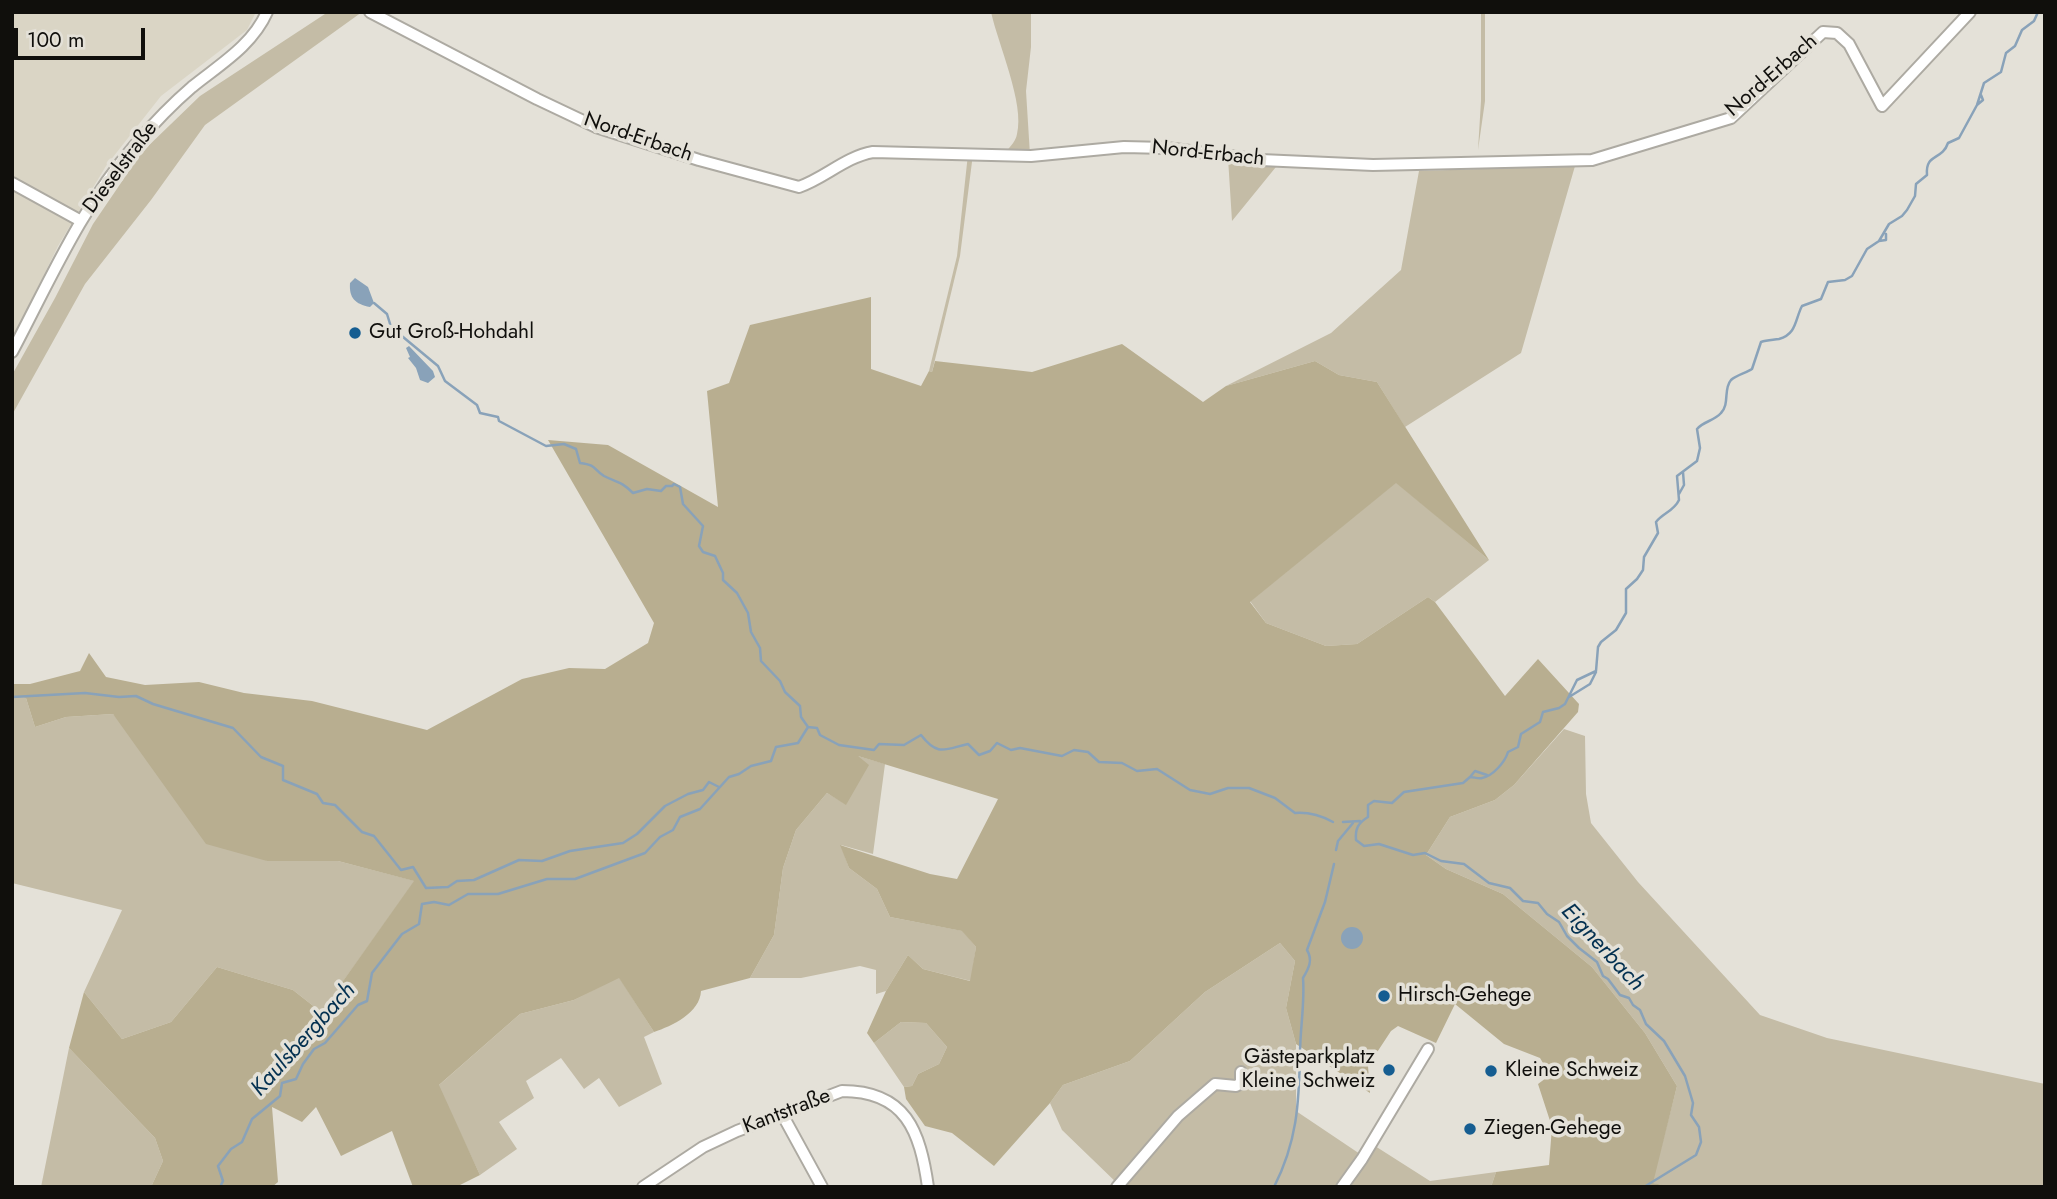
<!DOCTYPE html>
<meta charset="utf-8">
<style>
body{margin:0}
#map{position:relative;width:2057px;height:1199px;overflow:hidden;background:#e4e1d8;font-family:Jost,sans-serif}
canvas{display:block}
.frame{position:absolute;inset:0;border:14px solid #100f0c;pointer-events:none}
.scale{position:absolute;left:14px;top:28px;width:131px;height:32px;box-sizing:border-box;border:4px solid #100f0c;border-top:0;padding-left:9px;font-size:21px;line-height:24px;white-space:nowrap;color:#100f0c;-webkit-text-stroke:5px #e4e1d8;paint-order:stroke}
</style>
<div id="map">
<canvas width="2057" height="1199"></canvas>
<div class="frame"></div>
<div class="scale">100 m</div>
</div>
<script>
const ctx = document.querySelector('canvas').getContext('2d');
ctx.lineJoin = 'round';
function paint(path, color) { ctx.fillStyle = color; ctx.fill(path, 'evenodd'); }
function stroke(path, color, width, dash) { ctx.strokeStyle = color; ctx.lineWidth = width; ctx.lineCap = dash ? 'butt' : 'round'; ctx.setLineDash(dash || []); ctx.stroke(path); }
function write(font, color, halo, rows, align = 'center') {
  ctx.font = font + ' Jost,sans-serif'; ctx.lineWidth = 7; ctx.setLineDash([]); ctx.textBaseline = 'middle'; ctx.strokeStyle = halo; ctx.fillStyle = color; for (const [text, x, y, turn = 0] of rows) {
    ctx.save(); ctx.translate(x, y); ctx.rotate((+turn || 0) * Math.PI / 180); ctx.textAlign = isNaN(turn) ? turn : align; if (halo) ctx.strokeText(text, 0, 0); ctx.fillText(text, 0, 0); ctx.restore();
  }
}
paint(new Path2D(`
 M 12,12 L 256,12 L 247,30 L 161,96 L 106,166 L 58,246 L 12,341 Z`), '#dad5c5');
paint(new Path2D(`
 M 328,12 L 362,12 L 205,125 L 151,200 L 85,284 L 12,415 L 12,375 L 55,298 L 93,224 L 142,152 L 200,96 Z
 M 991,12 L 1031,12 L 1031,47 L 1026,91 L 1030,155 L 1002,156 C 1007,150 1016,142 1017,134 C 1025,104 998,44 991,12 Z
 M 1481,12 L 1485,12 L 1485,101 L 1478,150 L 1481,101 Z
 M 968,154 L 973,154 L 960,256 L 932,372 L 929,371 L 957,256 Z
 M 1228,158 L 1280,162 L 1232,221 Z
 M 1575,166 L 1521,353 L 1405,427 L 1377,382 L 1339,375 L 1315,361 L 1226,386 L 1331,333 L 1401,270 L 1419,171 Z
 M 1396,482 L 1489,560 L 1435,602 L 1428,597 L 1357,644 L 1326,646 L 1266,623 L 1250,601 Z
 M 12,696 L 26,698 L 35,727 L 66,717 L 113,714 L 267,861 L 338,861 L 415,881 L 321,1012 L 293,990 L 217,967 L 171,1022 L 122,1039 L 84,992 L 122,910 L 12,883 Z
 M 1564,729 L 1585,736 L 1586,794 L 1591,823 L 1638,882 L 1760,1015 L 1827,1038 L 2045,1084 L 2045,1187 L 1671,1187 L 1652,1183 L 1677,1086 L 1645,1033 L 1592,967 L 1503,894 L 1446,869 L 1426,855 L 1450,817 L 1495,800 L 1514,785 Z
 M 855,755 L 885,764 L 873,854 L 841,845 L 849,868 L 877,889 L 890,917 L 963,931 L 976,947 L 971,981 L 923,969 L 908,955 L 886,991 L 876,994 L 876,970 L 860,966 L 801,978 L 750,978 L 774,935 L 783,868 L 796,830 L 827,793 L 846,804 Z
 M 1280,943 L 1295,961 L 1286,1008 L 1296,1044 L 1296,1111 L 1360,1154 L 1375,1146 L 1430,1181 L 1496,1172 L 1491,1187 L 1121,1187 L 1062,1130 L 1050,1103 L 1063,1085 L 1130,1061 L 1205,992 Z
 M 619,977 L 654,1032 L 644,1037 L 662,1084 L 619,1107 L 599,1078 L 584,1089 L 561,1058 L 526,1081 L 534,1098 L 499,1122 L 517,1149 L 480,1175 L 438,1086 L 520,1014 L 574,1000 Z
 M 901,1022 L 926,1023 L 947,1047 L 939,1064 L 918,1074 L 912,1086 L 904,1087 L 874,1043 Z
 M 69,1048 L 155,1138 L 163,1161 L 151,1187 L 41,1187 Z`), '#c4bca6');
paint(new Path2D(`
 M 871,297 L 871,369 L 921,386 L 929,371 L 932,372 L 935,361 L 1032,372 L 1122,344 L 1203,402 L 1226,386 L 1315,361 L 1339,375 L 1377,382 L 1489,560 L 1396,483 L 1250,602 L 1266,623 L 1326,646 L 1357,644 L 1428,597 L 1435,602 L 1505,696 L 1538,659 L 1579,704 L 1578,712 L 1514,785 L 1495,800 L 1450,817 L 1426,855 L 1446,869 L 1503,894 L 1592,967 L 1645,1033 L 1677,1086 L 1653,1183 L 1672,1187 L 1491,1187 L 1496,1172 L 1549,1165 L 1552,1127 L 1538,1084 L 1550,1075 L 1540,1058 L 1504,1044 L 1455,1004 L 1436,1043 L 1398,1026 L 1391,1031 L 1368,1066 L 1370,1093 L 1296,1044 L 1286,1008 L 1295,961 L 1280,943 L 1205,992 L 1130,1061 L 1063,1085 L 1050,1103 L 994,1166 L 952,1133 L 925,1126 L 906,1099 L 904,1087 L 912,1086 L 918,1074 L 939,1064 L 947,1047 L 926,1023 L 901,1022 L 874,1043 L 867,1033 L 886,991 L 908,955 L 923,969 L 970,981 L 976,947 L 962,931 L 890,917 L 877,889 L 849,868 L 840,845 L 930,874 L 957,879 L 998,799 L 858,756 L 869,765 L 846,805 L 827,793 L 796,830 L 783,868 L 774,935 L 750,978 L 701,991 C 700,1013 672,1026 654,1032 L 619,978 L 574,1000 L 520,1014 L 439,1085 L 480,1175 L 456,1187 L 413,1187 L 392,1131 L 341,1156 L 316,1107 L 302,1122 L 272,1107 L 278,1182 L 272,1187 L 151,1187 L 163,1161 L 155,1138 L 69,1048 L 84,992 L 122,1039 L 171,1022 L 217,967 L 293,990 L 321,1012 L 414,881 L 338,861 L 267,861 L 206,844 L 113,714 L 66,717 L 35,727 L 26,698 L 12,696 L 12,684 L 30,684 L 80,671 L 89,653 L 106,677 L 145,685 L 199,682 L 244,693 L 312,701 L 427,730 L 522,679 L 569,668 L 605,669 L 648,643 L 654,623 L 548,440 L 608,445 L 718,507 L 707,391 L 729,383 L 750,325 Z`), '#b8ae90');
paint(new Path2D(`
 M 355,278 L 368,287 L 374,303 L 370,307 C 355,304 349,298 350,283 Z
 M 409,346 L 433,371 L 435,377 L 428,383 L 420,380 L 416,368 L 408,358 L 410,357 L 406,348 Z
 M1341 938a11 11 0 1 1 22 0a11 11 0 1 1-22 0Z`), '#89a2b9');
stroke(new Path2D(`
 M 1977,105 L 1983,100 L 1981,95
 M 1879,241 L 1886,240 L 1886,234
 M 374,303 L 387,314 L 391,327 L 438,366 L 445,381 L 477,405 L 480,413 L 498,417 L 499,421 L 546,446 L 564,444 L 576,449 L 580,463 C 597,465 593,469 604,476 C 618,483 621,481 633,493 L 647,489 L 661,491 L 666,486 L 672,486 L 674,484 L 680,487 L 683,504 L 703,526 L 699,546 L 703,552 L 715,556 L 723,573 L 723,580 L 737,593 L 748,613 L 751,632 L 760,648 L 761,661 L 780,681 L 785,692 L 800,706 L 801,717 L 808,727 L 817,728 L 820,735 L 839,745 L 874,750 L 879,744 L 904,745 L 921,735 C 938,757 945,749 968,744 L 979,755 L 990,751 L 997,743 L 1011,750 L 1020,748 L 1062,756 L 1074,750 L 1088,752 L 1099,762 L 1122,763 L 1137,771 L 1157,769 L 1190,790 L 1210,794 L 1228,788 L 1249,788 L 1275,798 L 1295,813 C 1309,812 1320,815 1333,822
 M 1679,494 L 1684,485 L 1683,472
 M 12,697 L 85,693 L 119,697 L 136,696 L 153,704 L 233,728 L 261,757 L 283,766 L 283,780 L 317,794 L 323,803 L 335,805 L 362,832 L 374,836 L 401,870 L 413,867 L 426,888 L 448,887 L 457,881 L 474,880 L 519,860 L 542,861 L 570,851 L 623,843 L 637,834 L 665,806 L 688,794 L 703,790 L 709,782 L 719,787
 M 1569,697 L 1590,684 L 1596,672
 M 1470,777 L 1475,771 L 1487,775
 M 1343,822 L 1360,821
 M 1336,850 L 1338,841 L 1353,823
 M 220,1187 L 223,1181 L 218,1166 L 231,1149 L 242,1142 L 252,1119 L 280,1096 L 282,1083 L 296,1079 L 303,1064 L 314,1049 L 325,1043 L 358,1005 L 367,1001 L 372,973 L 402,934 L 419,924 L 422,904 L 434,902 L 449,905 L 468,894 L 498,894 L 547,879 L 575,879 L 645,853 L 660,837 L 673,830 L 680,817 L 700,809 L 729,777 L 739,774 L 751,766 L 771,761 L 776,747 L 798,743 L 808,727
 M 1274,1187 C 1297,1142 1299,1104 1300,1054 C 1300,1029 1305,1003 1303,978 C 1309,968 1313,960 1307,950 L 1325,902 L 1334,864
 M 1644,1187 L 1696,1155 L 1701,1142 L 1699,1127 L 1691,1115 L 1693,1103 L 1685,1076 L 1664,1041 L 1646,1024 L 1640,1010 L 1633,1005 L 1629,998 L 1620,995 L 1608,979 L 1603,976 L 1597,962 L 1579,948 L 1567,936 L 1559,922 L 1547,914 L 1538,903 L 1523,901 L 1510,888 L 1489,883 L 1464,864 L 1441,861 L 1425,853 L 1413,855 L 1379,844 L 1364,846 L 1356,840 C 1355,829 1358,823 1368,817 L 1368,805 L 1374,801 L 1392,803 L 1404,792 L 1463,783 L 1470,777 C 1474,777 1478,779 1482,778 C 1493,776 1505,762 1508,752 L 1518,747 L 1521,734 L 1540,722 L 1543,712 L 1559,708 L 1565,704 L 1577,680 L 1596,671 L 1598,647 L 1601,642 L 1616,630 L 1626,613 L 1626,589 L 1637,579 L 1643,570 L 1644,557 L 1658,533 L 1656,522 C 1663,513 1674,511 1679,500 L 1677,476 L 1697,461 L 1700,448 L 1697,429 C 1704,421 1714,421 1721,413 C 1730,404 1723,389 1731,380 C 1736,375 1746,373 1752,369 L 1761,342 C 1767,340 1773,340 1779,339 C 1797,334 1795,319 1802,306 L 1821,299 L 1828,282 L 1845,280 L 1852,276 L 1867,249 L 1879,241 L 1889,224 L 1902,216 L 1907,210 L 1915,196 L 1916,184 L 1927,175 C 1925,153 1942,161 1948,143 L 1959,138 L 1977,105 L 1984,83 L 2001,72 L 2006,53 L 2015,46 L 2022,30 L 2034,21 L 2038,12`), '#89a2b9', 2.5);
const minor = new Path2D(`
 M 370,12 L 537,99 L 596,127 L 699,160 L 799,187 C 825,178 845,157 873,152 L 1031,156 L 1124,147 L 1166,148 L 1261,160 L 1373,165 L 1592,160 L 1731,118 L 1823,32 L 1837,33 L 1849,44 L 1882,106 L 1970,12
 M 12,183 L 81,221
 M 12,352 C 49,282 82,206 135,145 C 153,124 171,105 192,87 C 219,65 252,46 267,12
 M 782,1114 L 822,1187
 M 643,1187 L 703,1147 L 737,1131 L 842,1091 C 906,1091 920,1131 928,1187
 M 1117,1187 L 1178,1116 L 1215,1084 L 1236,1086 L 1241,1083 L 1241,1072
 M 1342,1187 L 1362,1159 L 1428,1049`);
stroke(minor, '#adaaa2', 14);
stroke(minor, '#fff', 10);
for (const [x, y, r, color] of [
 [355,333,7,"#155d91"],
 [1384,996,7,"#155d91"],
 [1389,1070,7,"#155d91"],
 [1491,1071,7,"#155d91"],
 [1470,1129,7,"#155d91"]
]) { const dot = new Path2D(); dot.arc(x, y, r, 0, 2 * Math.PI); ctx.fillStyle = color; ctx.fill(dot); stroke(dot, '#e4e1d8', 2.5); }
write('21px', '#100f0c', '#e4e1d8', [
 ["Nord-Erbach",1772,76,-41],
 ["Nord-Erbach",638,138,19],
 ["Nord-Erbach",1208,154,6],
 ["Dieselstraße",121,168,-53],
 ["Kantstraße",787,1112,-21]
]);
write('21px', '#100f0c', '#e4e1d8', [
 ["Gut Groß-Hohdahl",369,333],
 ["Hirsch-Gehege",1398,996],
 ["Gästeparkplatz",1375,1058,"right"],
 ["Kleine Schweiz",1375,1082,"right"],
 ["Kleine Schweiz",1505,1071],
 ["Ziegen-Gehege",1484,1129]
], 'left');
write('italic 23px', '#033050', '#e4e1d8', [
 ["Eignerbach",1602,948,47],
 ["Kaulsbergbach",304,1040,-48]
]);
</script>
